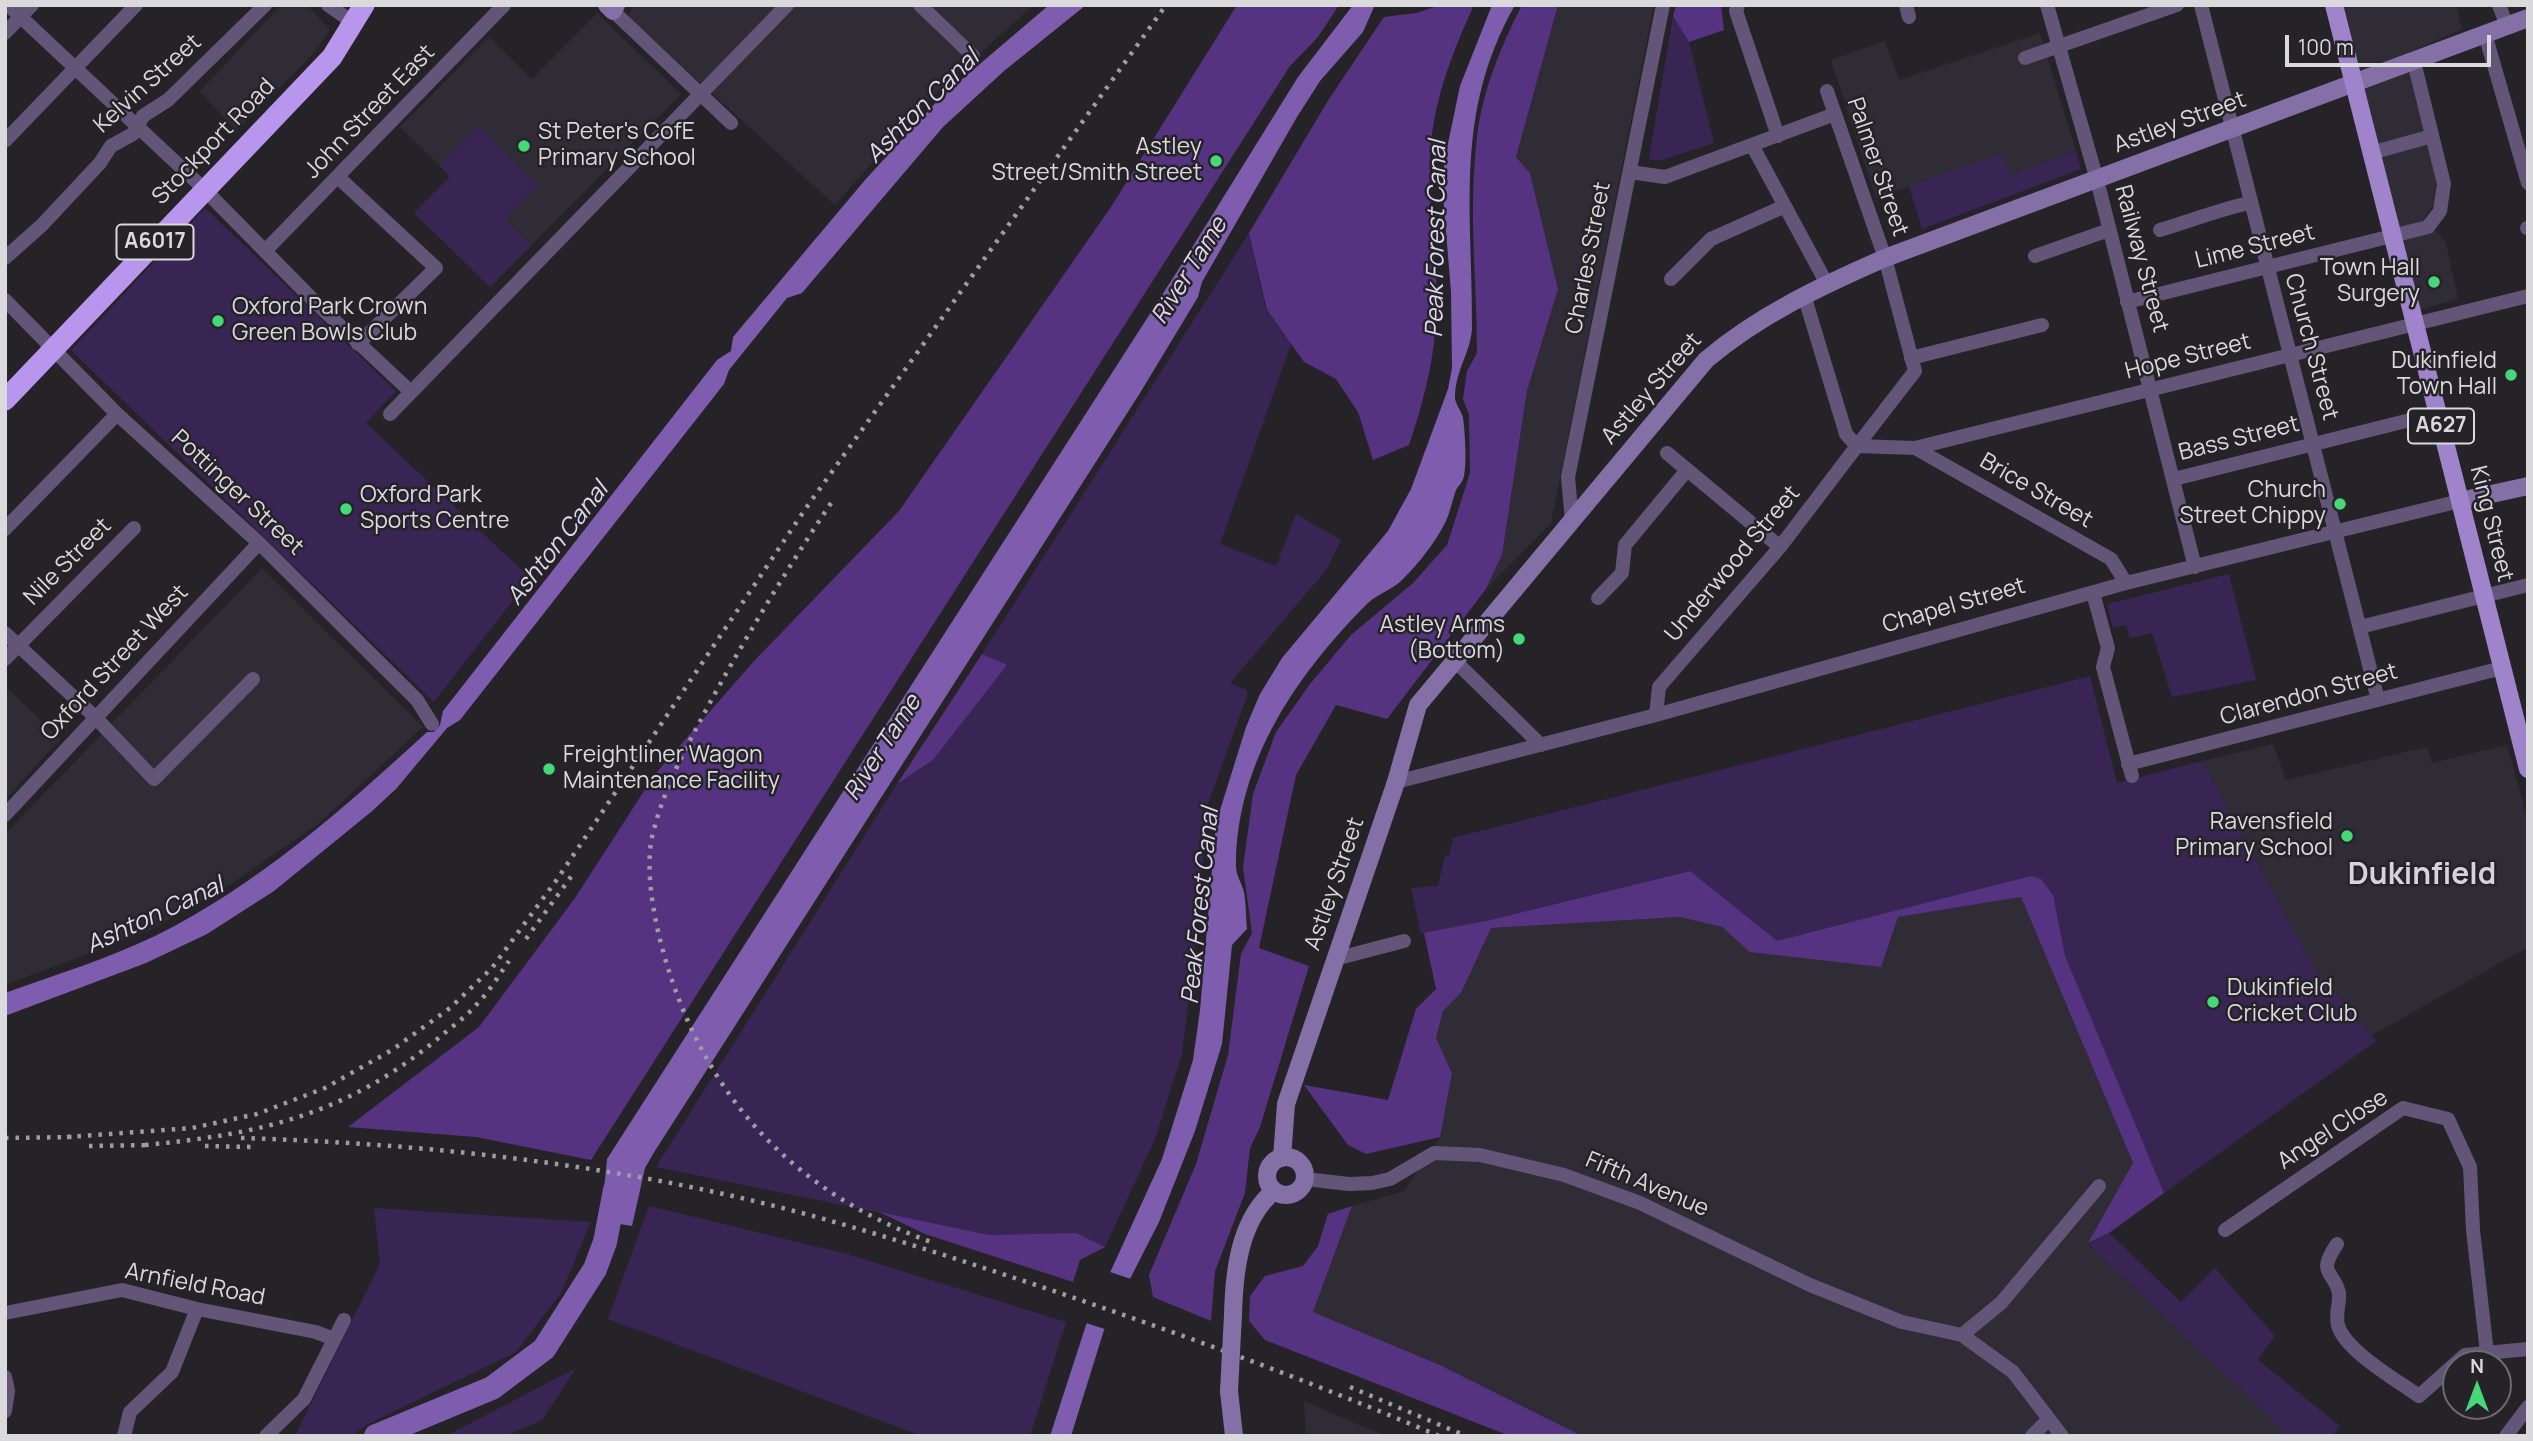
<!DOCTYPE html>
<style>
body{margin:0}
#map{position:relative;width:2533px;height:1441px;overflow:hidden;background:#252328;font-family:Manrope,sans-serif}
canvas{display:block}
.frame{position:absolute;inset:0;border:7px solid #dad9dc;pointer-events:none}
.north{position:absolute;left:2442px;top:1350px;width:70px;height:70px;box-sizing:border-box;background:#252328;border:2px solid #6d6c70;border-radius:50%;rotate:0deg;font-size:19px;font-weight:700;line-height:28px;text-align:center;color:#dad9dc}
.north::after{content:'';display:block;margin:auto;width:24px;height:32px;background:#46d779;clip-path:polygon(50% 0,100% 100%,50% 72%,0 100%)}
.scale{position:absolute;left:2285px;top:35px;width:206px;height:32px;box-sizing:border-box;border:4px solid #dad9dc;border-top:0;padding-left:9px;font-size:21px;line-height:24px;white-space:nowrap;color:#dad9dc;-webkit-text-stroke:5px #252328;paint-order:stroke}
</style>
<div id="map">
<canvas width="2533" height="1441"></canvas>
<div class="frame"></div>
<div class="north">N</div>
<div class="scale">100 m</div>
</div>
<script>
const ctx = document.querySelector('canvas').getContext('2d');
ctx.lineJoin = 'round';
function paint(path, color) { ctx.fillStyle = color; ctx.fill(path, 'evenodd'); }
function stroke(path, color, width, dash) { ctx.strokeStyle = color; ctx.lineWidth = width; ctx.lineCap = dash ? 'butt' : 'round'; ctx.setLineDash(dash || []); ctx.stroke(path); }
function write(font, color, halo, rows, align = 'center') {
  ctx.font = font + ' Manrope,sans-serif'; ctx.lineWidth = 5; ctx.setLineDash([]); ctx.textBaseline = 'middle'; ctx.strokeStyle = halo; ctx.fillStyle = color; for (const [text, x, y, turn = 0] of rows) {
    ctx.save(); ctx.translate(x, y); ctx.rotate((+turn || 0) * Math.PI / 180); ctx.textAlign = isNaN(turn) ? turn : align; if (halo) ctx.strokeText(text, 0, 0); ctx.fillText(text, 0, 0); ctx.restore();
  }
}
paint(new Path2D(`
 M 281,5 L 307,5 L 330,30 L 311,56 L 236,131 L 200,91 Z
 M 634,5 L 1034,5 L 930,98 L 835,205 L 628,17 Z
 M 1558,5 L 1654,5 L 1551,523 L 1486,589 L 1502,555 L 1527,391 L 1558,289 L 1530,173 L 1516,157 Z
 M 2343,5 L 2456,5 L 2462,29 L 2406,54 L 2436,182 L 2434,203 L 2425,217 L 2446,243 L 2458,299 L 2420,310 Z
 M 597,13 L 681,94 L 490,287 L 414,213 L 450,176 L 400,127 L 489,37 L 532,79 Z
 M 2040,33 L 2076,151 L 2010,175 L 2001,154 L 1876,198 L 1831,60 L 1885,41 L 1899,80 Z
 M 262,568 L 423,727 L 318,824 L 231,884 L 151,930 L 5,985 L 5,834 Z
 M 5,686 L 60,739 L 5,800 Z
 M 2273,744 L 2286,780 L 2427,747 L 2432,763 L 2507,745 L 2528,822 L 2528,947 L 2371,1036 L 2314,968 L 2202,761 Z
 M 2021,897 L 2133,1163 L 2088,1244 L 2282,1429 L 2278,1436 L 1582,1436 L 1441,1365 L 1313,1312 L 1352,1206 L 1404,1191 L 1440,1137 L 1452,1073 L 1436,1038 L 1443,1011 L 1461,993 L 1491,928 L 1680,917 L 1722,927 L 1751,952 L 1898,917 Z
 M 1304,1401 L 1385,1436 L 1306,1436 Z`), '#2f2c35');
paint(new Path2D(`
 M 1673,16 L 1689,42 L 1714,143 L 1659,161 L 1649,159 Z
 M 479,126 L 538,186 L 505,219 L 531,246 L 490,287 L 414,213 L 450,177 L 439,165 Z
 M 2076,151 L 2081,169 L 1922,229 L 1909,186 L 2002,153 L 2010,175 Z
 M 205,208 L 396,391 L 366,423 L 530,578 L 434,702 L 71,350 Z
 M 1249,233 L 1266,310 L 1291,344 L 1220,544 L 1276,566 L 1296,514 L 1341,540 L 1327,569 L 1230,683 L 1247,690 L 1247,696 L 1208,804 L 1194,955 L 1182,1054 L 1155,1139 L 1105,1247 L 1076,1233 L 989,1235 L 656,1167 L 897,784 L 933,760 L 1007,665 L 982,654 Z
 M 2229,574 L 2256,680 L 2172,697 L 2152,633 L 2130,638 L 2126,625 L 2113,628 L 2107,604 Z
 M 2090,676 L 2117,783 L 2202,761 L 2314,968 L 2376,1041 L 2164,1193 L 2031,877 L 1777,942 L 1689,871 L 1490,920 L 1421,934 L 1411,888 L 1438,886 L 1445,855 L 1449,856 L 1453,838 Z
 M 649,1206 L 847,1254 L 1066,1322 L 1030,1436 L 922,1436 L 608,1319 Z
 M 374,1208 L 591,1222 L 561,1293 L 516,1352 L 368,1424 L 352,1436 L 295,1436 L 380,1264 Z
 M 2109,1233 L 2181,1302 L 2215,1268 L 2275,1336 L 2258,1360 L 2340,1426 L 2332,1436 L 2278,1436 L 2282,1429 L 2088,1244 Z
 M 576,1368 L 542,1420 L 505,1436 L 446,1436 Z`), '#392554');
paint(new Path2D(`
 M 1237,5 L 1339,5 L 1318,37 L 1290,66 L 591,1160 L 476,1137 L 348,1127 L 479,1027 L 575,898 L 655,774 L 755,660 L 899,511 L 1111,207 Z
 M 1441,5 L 1474,5 C 1457,42 1441,81 1434,121 C 1423,179 1436,240 1437,298 C 1437,348 1425,399 1409,445 L 1373,460 L 1358,412 L 1336,379 L 1304,362 L 1267,310 L 1249,233 L 1329,99 L 1384,17 L 1416,13 Z
 M 1522,5 L 1558,5 L 1516,157 L 1530,173 L 1558,289 L 1527,391 L 1502,555 L 1486,589 L 1387,719 L 1336,705 L 1296,775 L 1259,948 L 1309,966 L 1260,1127 L 1250,1148 L 1245,1193 L 1215,1271 L 1211,1321 L 1153,1297 L 1149,1275 L 1196,1164 L 1228,1055 L 1241,954 L 1252,933 L 1243,867 L 1253,794 L 1276,732 L 1310,684 L 1351,635 L 1413,583 L 1447,545 L 1470,473 L 1469,415 L 1463,399 L 1467,371 L 1477,353 C 1477,282 1468,209 1477,137 C 1482,92 1501,46 1522,5 Z
 M 1676,5 L 1721,5 L 1724,30 L 1689,42 L 1673,16 Z
 M 982,654 L 1007,665 L 933,760 L 897,784 Z
 M 1690,871 L 1777,941 L 2031,876 L 2041,879 L 2053,895 L 2065,956 L 2164,1193 L 2109,1233 L 2088,1243 L 2133,1163 L 2021,897 L 1898,917 L 1881,967 L 1750,952 L 1722,927 L 1680,917 L 1491,928 L 1461,993 L 1443,1011 L 1436,1038 L 1452,1073 L 1440,1137 L 1366,1154 L 1348,1145 L 1304,1085 L 1388,1100 L 1416,1009 L 1436,989 L 1424,933 L 1490,920 Z
 M 1352,1206 L 1313,1312 L 1440,1365 L 1582,1436 L 1510,1436 L 1265,1340 L 1249,1321 L 1250,1296 L 1265,1276 L 1303,1266 L 1318,1246 L 1328,1214 Z
 M 879,1212 L 989,1235 L 1076,1233 L 1105,1247 L 1080,1260 L 1073,1282 L 925,1234 Z`), '#563381');
paint(new Path2D(`
 M 1049,5 L 1086,5 L 1004,71 L 943,127 L 802,293 L 787,298 L 729,370 L 724,384 L 460,720 L 447,728 L 396,789 L 371,812 L 274,891 L 207,934 L 146,963 L 5,1016 L 5,993 C 55,975 107,959 155,936 C 258,885 343,809 427,732 L 434,732 L 440,725 L 443,711 L 717,360 L 731,351 L 733,337 L 865,180 L 940,98 Z
 M 1353,5 L 1390,5 L 1374,7 L 1363,32 L 1320,81 L 1297,117 L 1202,282 L 1198,297 L 1140,393 L 653,1154 L 645,1168 L 632,1226 L 601,1221 L 607,1159 L 623,1134 L 1180,267 L 1298,77 Z
 M 1492,5 L 1515,5 C 1453,114 1473,212 1472,329 C 1470,353 1457,368 1455,394 C 1454,404 1461,409 1463,418 C 1465,432 1467,463 1464,476 C 1463,482 1459,485 1456,490 C 1452,501 1450,514 1444,525 C 1433,545 1419,563 1403,579 C 1394,589 1379,593 1368,603 C 1298,673 1238,759 1236,862 C 1235,874 1241,881 1244,892 C 1246,903 1246,917 1247,929 L 1232,945 L 1222,1044 L 1195,1131 L 1159,1222 L 1104,1330 L 1071,1436 L 1050,1436 L 1086,1325 L 1162,1159 L 1193,1060 L 1200,1010 L 1216,823 L 1246,727 L 1260,694 L 1282,658 L 1388,531 L 1411,489 L 1448,389 L 1452,368 L 1451,292 L 1442,183 L 1445,158 L 1460,86 Z`), '#7e5cae');
paint(new Path2D(`
 M 1107,1271 L 1134,1280 L 1108,1330 L 1083,1322 Z`), '#252328');
stroke(new Path2D(`
 M 376,1436 L 492,1388 L 544,1349 L 595,1269 L 605,1242 L 615,1190`), '#7e5cae', 24);
stroke(new Path2D(`
 M 8,5 L 203,188 L 317,304 L 411,392
 M 328,5 L 354,23
 M 920,5 L 973,56
 M 1738,5 L 1736,11 L 1778,136
 M 1906,5 L 1909,17
 M 2047,5 L 2097,180 L 2195,567
 M 2201,5 L 2378,700
 M 2499,5 L 2507,26
 M 613,11 L 731,123
 M 5,33 L 32,5
 M 2485,34 L 2528,183
 M 2025,58 L 2177,5
 M 5,141 L 136,5
 M 1752,145 L 1827,284
 M 2371,153 L 2432,136
 M 1630,172 L 1665,177 L 1835,114
 M 339,178 L 436,268 L 358,344
 M 2527,228 L 2528,228
 M 2160,230 C 2190,221 2218,210 2249,203
 M 266,250 L 504,5
 M 2035,256 L 2109,230
 M 5,258 L 42,225 L 100,163 L 111,146 L 133,134 L 143,116 L 168,100 L 265,5
 M 1671,279 L 1711,239 L 1785,206
 M 1804,295 L 1846,434 L 1857,446 L 1915,371 L 1885,258 L 1827,91
 M 5,300 L 117,414 L 259,543 L 417,700 L 432,724
 M 2127,302 L 2428,227 L 2440,211 L 2444,184 L 2414,62
 M 1911,358 L 2042,325
 M 390,414 L 787,5
 M 1915,448 L 2111,559 L 2126,583
 M 1667,453 L 1780,547
 M 2174,479 L 2438,413
 M 1572,521 L 1568,477 L 1663,5
 M 5,529 L 117,414
 M 2093,593 L 2108,648 L 2103,667 L 2132,776
 M 1598,598 L 1622,573 L 1625,545 L 1687,470
 M 2360,627 L 2528,585
 M 5,633 L 95,717 L 154,779 L 253,679
 M 5,659 L 134,528
 M 1455,661 L 1541,745
 M 1656,715 L 1659,687 L 1780,547 L 1857,446 L 1915,448 L 2528,296
 M 2128,764 L 2502,668
 M 1396,782 L 1656,715 L 2126,583 L 2460,501
 M 5,815 L 259,543
 M 1335,959 L 1404,941
 M 1305,1179 L 1349,1184 L 1372,1183 L 1390,1179 L 1434,1153 L 1480,1155 L 1564,1175 L 1640,1203 L 1810,1285 L 1902,1322 L 1962,1335 L 2013,1372 L 2062,1436
 M 2225,1230 L 2403,1108 L 2448,1119 L 2470,1167 L 2473,1230 L 2487,1353
 M 2337,1244 C 2316,1275 2334,1270 2339,1293 C 2340,1303 2335,1315 2338,1325 C 2344,1350 2398,1381 2419,1396 L 2465,1355 L 2528,1349
 M 5,1313 L 122,1290 L 197,1309 L 316,1332 L 334,1339
 M 1962,1335 L 2001,1303 L 2099,1186
 M 5,1377 L 8,1391 L 5,1411
 M 124,1436 L 130,1412 L 172,1372 L 197,1309
 M 266,1436 L 304,1399 L 344,1320
 M 2032,1436 L 2049,1419
 M 2506,1436 L 2528,1407`), '#625578', 14);
stroke(new Path2D(`
 M 607,5 L 613,11 L 616,5
 M 2460,501 L 2528,486
 M1267 1176a19 19 0 1 1 38 0a19 19 0 1 1-38 0Z
 M 1282,1158 L 1286,1104 L 1396,782 L 1418,705 L 1706,360 C 1759,315 1821,286 1885,258 L 2528,18
 M 1233,1315 C 1234,1273 1239,1220 1274,1191
 M 1229,1391 L 1234,1436`), '#846fa7', 18);
stroke(new Path2D(`
 M 2334,5 L 2528,769`), '#9f84cc', 18);
stroke(new Path2D(`
 M 5,400 L 332,57 L 364,5`), '#b896ed', 21);
stroke(new Path2D(`
 M 831,503 C 789,566 750,630 713,697 C 689,742 664,786 652,837 C 645,870 654,919 663,951 C 703,1096 793,1193 934,1243
 M 526,939 L 573,874
 M 67,1137 L 192,1128 L 257,1114 L 325,1088 L 392,1050 L 450,1008 L 492,968 L 558,878 L 806,508 L 1166,5
 M 5,1138 L 77,1137
 M 241,1138 C 406,1143 575,1160 737,1197 C 834,1219 929,1250 1024,1281 C 1165,1328 1303,1378 1439,1436
 M 145,1145 C 263,1134 348,1114 441,1036 C 453,1026 467,1016 477,1004 C 489,992 499,975 509,961
 M 89,1146 L 152,1145
 M 205,1146 L 254,1147
 M 1350,1387 L 1466,1436`), '#9f9da1', 4.5, [3.5, 7]);
stroke(new Path2D(`
 M 1229,1391 L 1233,1315`), '#846fa7', 18);
for (const [x, y, r, color] of [
 [524,146,7,"#46d779"],
 [1216,161,7,"#46d779"],
 [2434,282,7,"#46d779"],
 [218,321,7,"#46d779"],
 [2511,375,7,"#46d779"],
 [2340,504,7,"#46d779"],
 [346,509,7,"#46d779"],
 [1519,639,7,"#46d779"],
 [549,769,7,"#46d779"],
 [2347,836,7,"#46d779"],
 [2213,1002,7,"#46d779"]
]) { const dot = new Path2D(); dot.arc(x, y, r, 0, 2 * Math.PI); ctx.fillStyle = color; ctx.fill(dot); stroke(dot, '#252328', 2.5); }
for (const [x, y, w] of [
 [155,242,77],
 [2441,426,66]
]) { const box = new Path2D(); box.roundRect(x - w / 2, y - 17.5, w, 35, 5); ctx.fillStyle = '#252328'; ctx.fill(box); stroke(box, '#dad9dc', 2); }
write('bold 21px', '#dad9dc', null, [
 ["A6017",155,242],
 ["A627",2441,426]
]);
write('23px', '#dad9dc', '#252328', [
 ["Kelvin Street",148,84,-42],
 ["John Street East",370,112,-46],
 ["Astley Street",2180,123,-20],
 ["Stockport Road",214,142,-46],
 ["Palmer Street",1877,167,71],
 ["Lime Street",2255,247,-14],
 ["Charles Street",1589,258,-79],
 ["Railway Street",2141,259,75],
 ["Church Street",2311,347,75],
 ["Hope Street",2188,357,-14],
 ["Astley Street",1652,389,-49],
 ["Bass Street",2239,439,-14],
 ["Brice Street",2036,491,30],
 ["Pottinger Street",237,493,43],
 ["King Street",2491,524,76],
 ["Nile Street",68,562,-45],
 ["Underwood Street",1733,564,-50],
 ["Chapel Street",1954,606,-16],
 ["Oxford Street West",115,663,-47],
 ["Clarendon Street",2309,695,-15],
 ["Astley Street",1335,884,-71],
 ["Angel Close",2333,1130,-33],
 ["Fifth Avenue",1647,1185,23],
 ["Arnfield Road",195,1285,11]
]);
write('23px', '#dad9dc', '#252328', [
 ["St Peter's CofE",538,133,"left"],
 ["Primary School",538,159,"left"],
 ["Astley",1202,148],
 ["Street/Smith Street",1202,174],
 ["Town Hall",2420,269],
 ["Surgery",2420,295],
 ["Oxford Park Crown",232,308,"left"],
 ["Green Bowls Club",232,334,"left"],
 ["Dukinfield",2497,362],
 ["Town Hall",2497,388],
 ["Church",2326,491],
 ["Street Chippy",2326,517],
 ["Oxford Park",360,496,"left"],
 ["Sports Centre",360,522,"left"],
 ["Astley Arms",1505,626],
 ["(Bottom)",1505,652],
 ["Freightliner Wagon",563,756,"left"],
 ["Maintenance Facility",563,782,"left"],
 ["Ravensfield",2333,823],
 ["Primary School",2333,849],
 ["Dukinfield",2227,989,"left"],
 ["Cricket Club",2227,1015,"left"]
], 'right');
write('italic 24px', '#e0d8ef', '#252328', [
 ["Ashton Canal",923,107,-45],
 ["Peak Forest Canal",1437,239,-89],
 ["River Tame",1190,271,-58],
 ["Ashton Canal",558,544,-52],
 ["River Tame",883,748,-57],
 ["Peak Forest Canal",1201,906,-84],
 ["Ashton Canal",155,916,-25]
]);
write('bold 30px', '#d6d4da', '#252328', [
 ["Dukinfield",2422,876]
]);
</script>
